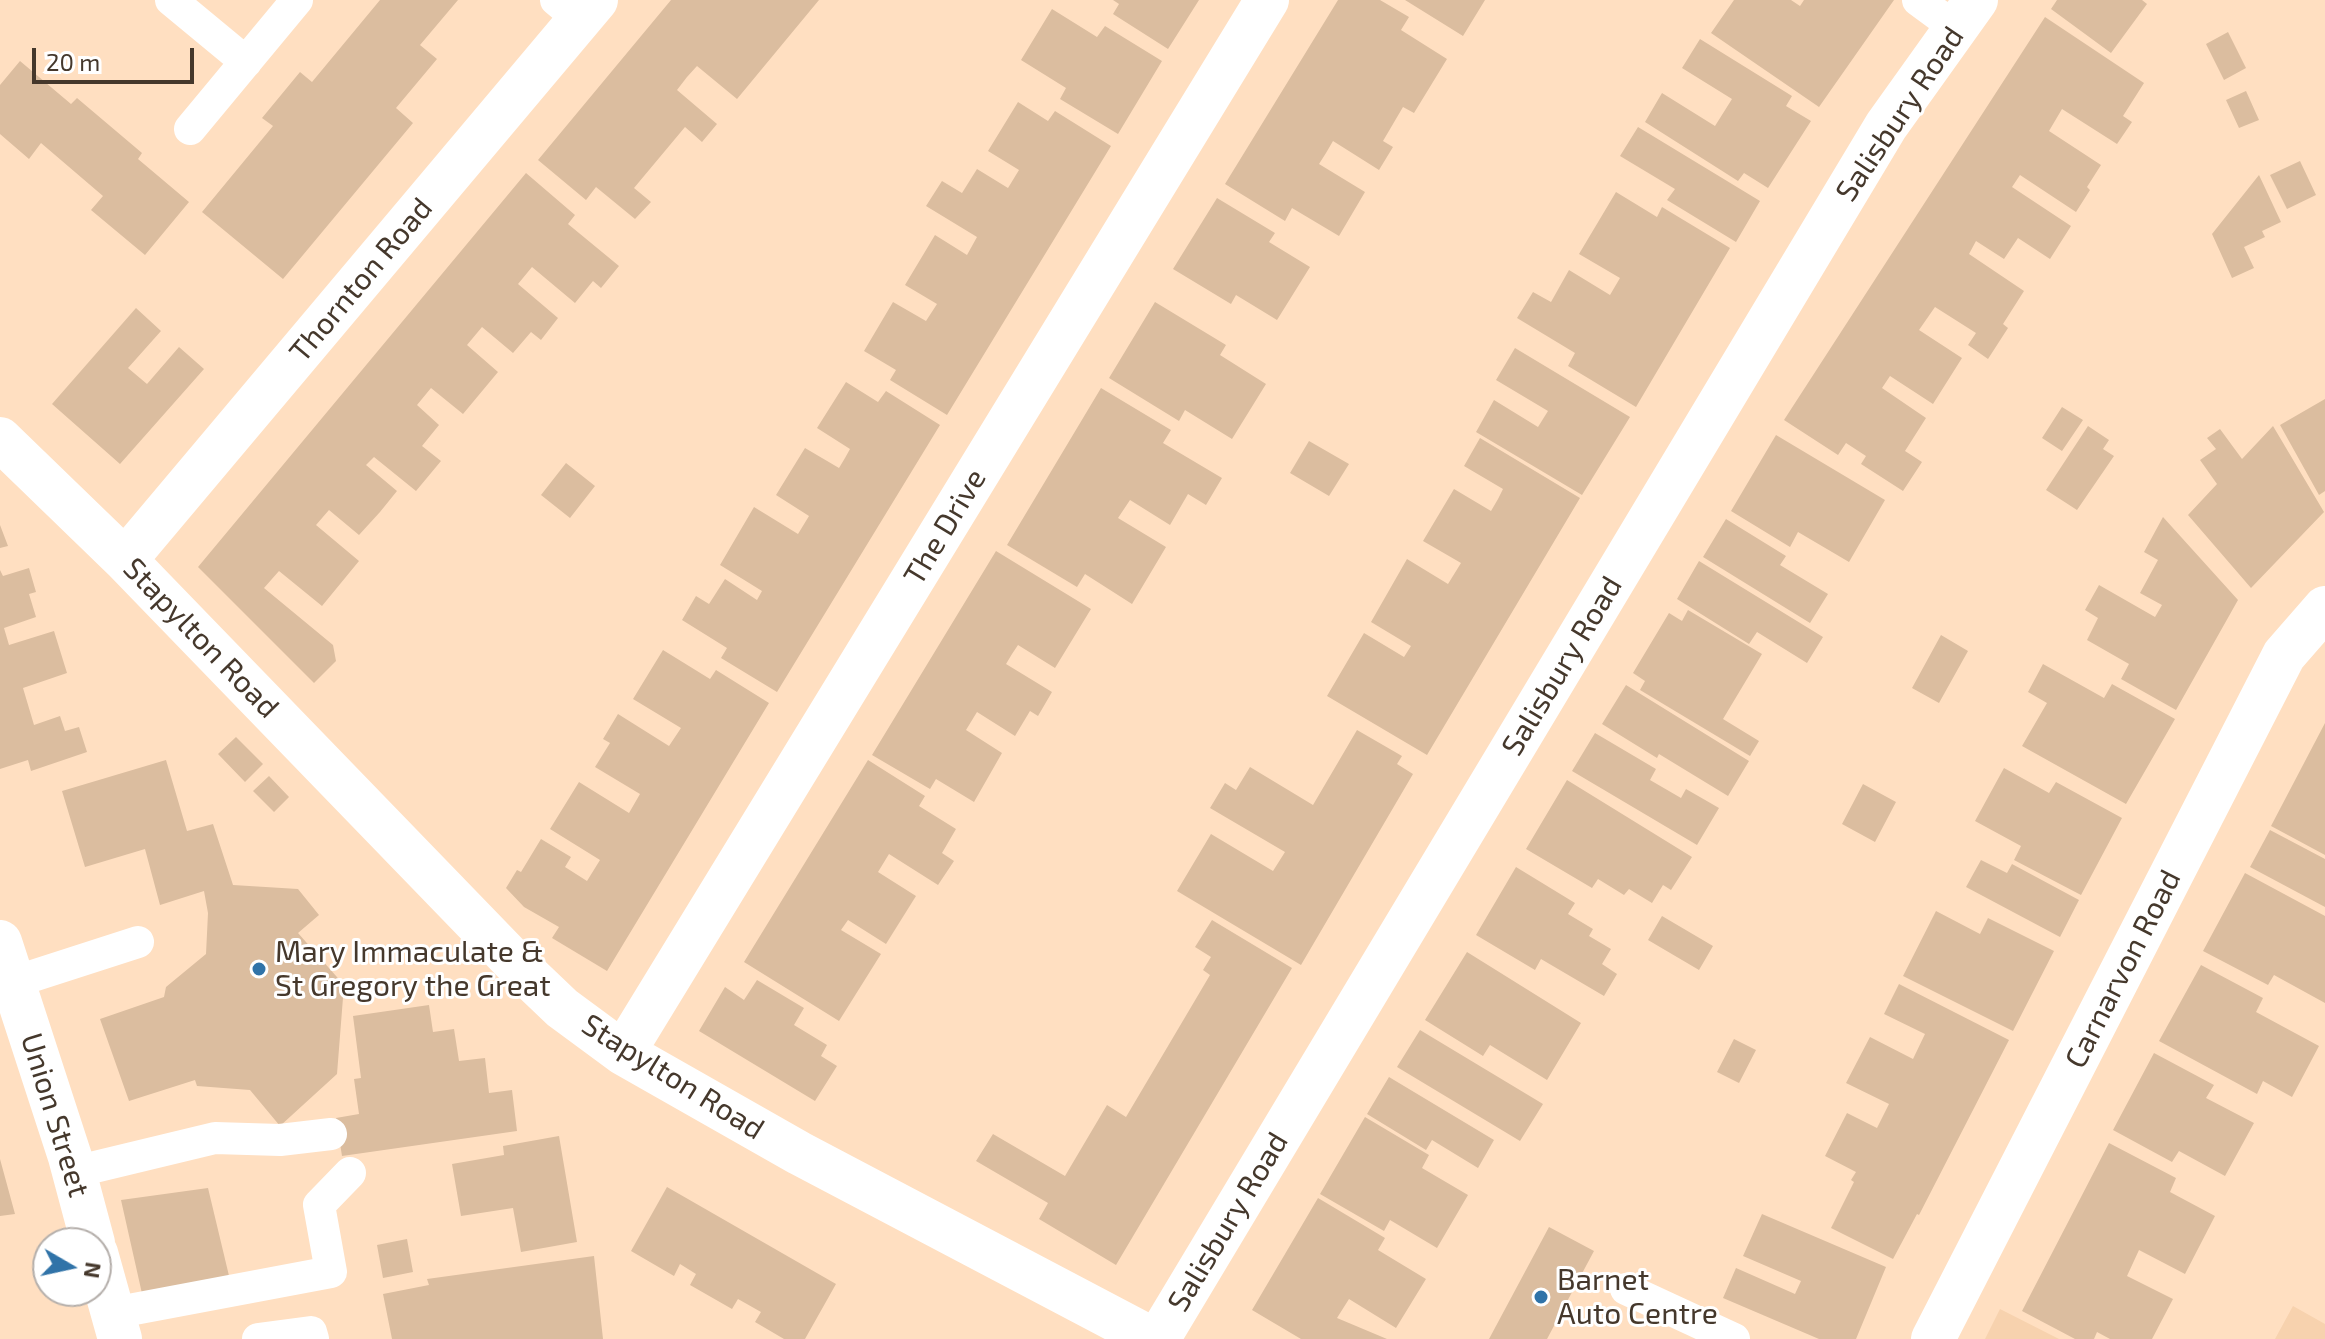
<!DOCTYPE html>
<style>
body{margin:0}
#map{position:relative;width:2325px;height:1339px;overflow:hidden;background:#ffdfc1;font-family:"Exo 2",sans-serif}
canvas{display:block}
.north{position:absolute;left:32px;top:1227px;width:80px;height:80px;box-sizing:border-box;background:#fff;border:2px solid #b5afab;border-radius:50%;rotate:99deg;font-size:22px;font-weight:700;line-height:32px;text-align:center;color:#45382c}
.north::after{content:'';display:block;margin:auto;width:28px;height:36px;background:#3073a8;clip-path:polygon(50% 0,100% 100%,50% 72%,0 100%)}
.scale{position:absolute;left:32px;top:48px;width:162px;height:36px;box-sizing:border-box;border:4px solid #45382c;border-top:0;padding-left:10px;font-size:24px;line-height:28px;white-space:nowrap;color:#45382c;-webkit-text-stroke:6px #fff;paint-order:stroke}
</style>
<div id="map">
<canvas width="2325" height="1339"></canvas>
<div class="north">N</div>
<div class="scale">20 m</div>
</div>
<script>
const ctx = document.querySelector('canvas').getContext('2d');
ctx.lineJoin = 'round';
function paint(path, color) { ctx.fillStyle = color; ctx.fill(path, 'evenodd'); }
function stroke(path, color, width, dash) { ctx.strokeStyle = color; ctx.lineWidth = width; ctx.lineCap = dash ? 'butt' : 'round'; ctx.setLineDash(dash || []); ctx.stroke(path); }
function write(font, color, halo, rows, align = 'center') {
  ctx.font = font + ' "Exo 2",sans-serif'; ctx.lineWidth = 6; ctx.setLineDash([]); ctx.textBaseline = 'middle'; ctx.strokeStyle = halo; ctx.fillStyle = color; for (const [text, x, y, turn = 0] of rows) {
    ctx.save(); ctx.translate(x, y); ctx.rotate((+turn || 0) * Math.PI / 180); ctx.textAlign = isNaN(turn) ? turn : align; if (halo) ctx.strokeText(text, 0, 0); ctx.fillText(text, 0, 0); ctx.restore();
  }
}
paint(new Path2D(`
 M 2293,1306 L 2325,1324 L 2325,1339 L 2275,1339 Z
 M 2000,1309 L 2059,1339 L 1985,1339 Z`), '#f7d2ae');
paint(new Path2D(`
 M 380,0 L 458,0 L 420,45 L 437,59 L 396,108 L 413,123 L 283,279 L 202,212 L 273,126 L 262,118 L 300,72 L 312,82 Z
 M 671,0 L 819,0 L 737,99 L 697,66 L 687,77 L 677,90 L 717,124 L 702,142 L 685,127 L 634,188 L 651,202 L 635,219 L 596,187 L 586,200 L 538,160 Z
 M 1113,0 L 1199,0 L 1168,49 L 1113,14 L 1119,4 Z
 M 1338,0 L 1380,0 L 1409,17 L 1401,30 L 1447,59 L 1414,113 L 1403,107 L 1383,141 L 1393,147 L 1379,170 L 1333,141 L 1326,153 L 1319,164 L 1365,192 L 1339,236 L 1292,208 L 1285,221 L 1225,184 Z
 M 1405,0 L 1485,0 L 1463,36 Z
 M 1734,0 L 1791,0 L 1800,6 L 1804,0 L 1894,0 L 1819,107 L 1711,33 Z
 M 2057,0 L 2142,0 L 2147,4 L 2111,53 L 2051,9 Z
 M 1052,9 L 1097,37 L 1105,26 L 1162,61 L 1118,134 L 1060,99 L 1066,88 L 1021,60 Z
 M 2045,17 L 2144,83 L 2123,116 L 2132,122 L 2117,144 L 2062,109 L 2049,131 L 2101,165 L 2087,187 L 2090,190 L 2076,212 L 2020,175 L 2012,187 L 2071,226 L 2050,259 L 2018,238 L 2004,259 L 1976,241 L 1969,254 L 2024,291 L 2003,324 L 2008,328 L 1988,359 L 1968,345 L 1976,333 L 1935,307 L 1919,330 L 1962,358 L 1933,404 L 1890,376 L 1882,388 L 1926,418 L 1905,451 L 1922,462 L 1903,491 L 1861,464 L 1866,456 L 1846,443 L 1838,455 L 1784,420 Z
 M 2228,32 L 2246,68 L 2224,80 L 2206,44 Z
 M 1700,39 L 1792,96 L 1786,106 L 1811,121 L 1768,188 L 1744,173 L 1738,181 L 1645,122 L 1662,93 L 1715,126 L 1732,99 L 1682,68 Z
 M 20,61 L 71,104 L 77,98 L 142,153 L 138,159 L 189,202 L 145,255 L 91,210 L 103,196 L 41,143 L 29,159 L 0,134 L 0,85 Z
 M 2246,91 L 2259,120 L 2239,128 L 2226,100 Z
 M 1018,102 L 1048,121 L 1055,111 L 1111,146 L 947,415 L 890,380 L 896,370 L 864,351 L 893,302 L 926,321 L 937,304 L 905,285 L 935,235 L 967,255 L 977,237 L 926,206 L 942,181 L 962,193 L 977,169 L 1008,188 L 1019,170 L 988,151 Z
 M 1638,127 L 1760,201 L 1736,242 L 1667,200 L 1675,189 L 1620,156 Z
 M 2300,161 L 2316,195 L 2287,209 L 2270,175 Z
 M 526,173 L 575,215 L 568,224 L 619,266 L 601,288 L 593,281 L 575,303 L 532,267 L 518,284 L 558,318 L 541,340 L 531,332 L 513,353 L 482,327 L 467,345 L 498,372 L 463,414 L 431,388 L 417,405 L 439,425 L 422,446 L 441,461 L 416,491 L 374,457 L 366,465 L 397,491 L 380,512 L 359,535 L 329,510 L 316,525 L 359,561 L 322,606 L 279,571 L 264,588 L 333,645 L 336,661 L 314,683 L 198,567 Z
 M 2259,175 L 2281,222 L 2262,231 L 2265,237 L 2244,247 L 2254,268 L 2232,278 L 2212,234 Z
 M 1616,192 L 1657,217 L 1662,207 L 1730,248 L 1636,407 L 1568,366 L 1575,353 L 1517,318 L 1533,292 L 1551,302 L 1569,270 L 1610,295 L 1620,278 L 1579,254 Z
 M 1217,198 L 1275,233 L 1269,242 L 1310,267 L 1277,320 L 1236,295 L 1231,304 L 1173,269 Z
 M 1155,302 L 1226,345 L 1220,355 L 1266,384 L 1232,439 L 1185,410 L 1179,421 L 1109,378 Z
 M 136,308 L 161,331 L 128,368 L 147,384 L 179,347 L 204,369 L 120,464 L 52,404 Z
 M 1515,348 L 1630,417 L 1582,495 L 1476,432 L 1494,400 L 1538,427 L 1548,411 L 1496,380 Z
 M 846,382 L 878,402 L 886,391 L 940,425 L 777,692 L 721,658 L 727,648 L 682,620 L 696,596 L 709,604 L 725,579 L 757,600 L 762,591 L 720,565 L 754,507 L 798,534 L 809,516 L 776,495 L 805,448 L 839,468 L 845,458 L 850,449 L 817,428 Z
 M 1101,388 L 1171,430 L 1163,443 L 1222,478 L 1206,505 L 1188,494 L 1170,525 L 1130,500 L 1118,518 L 1166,547 L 1132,604 L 1085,574 L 1077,587 L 1007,545 Z
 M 2325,399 L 2325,491 L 2319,495 L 2280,425 Z
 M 2062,407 L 2083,420 L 2062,451 L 2042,438 Z
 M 2088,426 L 2109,440 L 2103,449 L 2114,456 L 2077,510 L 2046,490 Z
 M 2273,426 L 2324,512 L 2251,588 L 2188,515 L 2217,484 L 2200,460 L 2216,449 L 2207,438 L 2220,429 L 2242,459 Z
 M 1776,435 L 1885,500 L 1849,562 L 1798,532 L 1790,547 L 1731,511 Z
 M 1480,438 L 1580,498 L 1427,755 L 1327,696 L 1364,633 L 1404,657 L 1411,646 L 1371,622 L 1407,559 L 1448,584 L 1461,563 L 1423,541 L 1454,489 L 1491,511 L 1498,499 L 1503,489 L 1464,466 Z
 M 1309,441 L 1349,464 L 1329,496 L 1290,473 Z
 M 566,463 L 595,486 L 570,518 L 541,495 Z
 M 2163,517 L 2238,600 L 2176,710 L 2121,679 L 2129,664 L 2087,640 L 2098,618 L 2085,610 L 2099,585 L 2155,617 L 2162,605 L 2140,593 L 2158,560 L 2144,552 Z
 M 1726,519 L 1786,556 L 1780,565 L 1828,594 L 1810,623 L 1703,557 Z
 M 0,525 L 8,546 L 0,548 Z
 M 996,551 L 1091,609 L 1055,668 L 1018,645 L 1012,654 L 1006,664 L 1052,692 L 1038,716 L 1030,711 L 1015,736 L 977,712 L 966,730 L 1002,753 L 974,802 L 936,779 L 930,789 L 872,755 Z
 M 1699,561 L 1823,637 L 1807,663 L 1757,632 L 1749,644 L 1677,599 Z
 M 29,568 L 36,592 L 29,594 L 36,617 L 4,628 L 9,645 L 54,631 L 67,673 L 23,688 L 34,725 L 60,716 L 65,731 L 79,727 L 87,752 L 31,771 L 28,760 L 0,769 L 0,570 L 3,576 Z
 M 1688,610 L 1762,654 L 1723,719 L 1759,741 L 1750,756 L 1640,690 L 1645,681 L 1633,673 L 1669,613 L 1682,621 Z
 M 1941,635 L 1968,651 L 1939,703 L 1912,688 Z
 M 663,650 L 710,679 L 716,670 L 769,703 L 607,971 L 552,938 L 559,927 L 524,907 L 506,888 L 517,870 L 521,872 L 541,839 L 571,857 L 565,867 L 587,881 L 600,860 L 550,829 L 579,782 L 629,813 L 640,794 L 595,767 L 610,743 L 603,739 L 618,714 L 669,746 L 681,728 L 633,699 Z
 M 2043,664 L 2104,698 L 2112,684 L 2175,719 L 2126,804 L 2022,746 L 2047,703 L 2028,692 Z
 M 1626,685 L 1749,761 L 1728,796 L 1659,754 L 1657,758 L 1602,724 Z
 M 2325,723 L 2325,855 L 2271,826 Z
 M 1357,730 L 1402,756 L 1397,764 L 1413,774 L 1301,965 L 1177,891 L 1211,834 L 1273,871 L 1285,852 L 1210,808 L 1225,783 L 1236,790 L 1250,767 L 1313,805 Z
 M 1595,733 L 1656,769 L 1650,780 L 1681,798 L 1686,789 L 1719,808 L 1697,845 L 1572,771 Z
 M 236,737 L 263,764 L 245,782 L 218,754 Z
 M 166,760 L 187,831 L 213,824 L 233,885 L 298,889 L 319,915 L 298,933 L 344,985 L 337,1074 L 280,1126 L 250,1090 L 197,1086 L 195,1080 L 129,1101 L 100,1019 L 164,997 L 166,987 L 206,954 L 208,913 L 204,891 L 160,905 L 145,849 L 85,867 L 62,791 Z
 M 868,760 L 925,796 L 919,806 L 956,829 L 942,853 L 954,861 L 938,885 L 889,854 L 878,872 L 916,896 L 886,944 L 848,920 L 841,930 L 881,954 L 839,1021 L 744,962 Z
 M 2004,768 L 2049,793 L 2056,782 L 2122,818 L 2081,895 L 2014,860 L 2021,846 L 1975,821 Z
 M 269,776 L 289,797 L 274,812 L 253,791 Z
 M 1567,780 L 1692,857 L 1671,890 L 1663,885 L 1652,903 L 1629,889 L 1624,895 L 1598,879 L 1592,888 L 1526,849 Z
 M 1863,784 L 1896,802 L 1875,842 L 1842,824 Z
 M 2270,830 L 2325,859 L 2325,907 L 2250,867 Z
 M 1981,860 L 2007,873 L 2012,864 L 2079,900 L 2060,937 L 1966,887 Z
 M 1516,867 L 1575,903 L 1568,914 L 1593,929 L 1589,936 L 1611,949 L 1602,964 L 1617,974 L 1604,996 L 1541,959 L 1535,970 L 1476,935 Z
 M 2245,873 L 2325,916 L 2325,1003 L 2274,975 L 2268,985 L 2203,951 Z
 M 1936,911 L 1980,934 L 1988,918 L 2054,951 L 2013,1031 L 1903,976 Z
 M 1662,916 L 1713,946 L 1699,970 L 1648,940 Z
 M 1212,920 L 1292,968 L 1116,1265 L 1039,1219 L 1048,1203 L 976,1161 L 993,1134 L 1065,1176 L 1107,1105 L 1126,1117 L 1210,975 L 1203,970 L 1211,957 L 1195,947 Z
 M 1467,952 L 1581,1023 L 1547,1080 L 1490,1045 L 1483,1056 L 1425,1020 Z
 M 2201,965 L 2263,998 L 2256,1012 L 2319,1046 L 2292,1097 L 2263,1081 L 2257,1094 L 2159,1041 Z
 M 757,980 L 804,1008 L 794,1025 L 827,1045 L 821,1056 L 837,1066 L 815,1101 L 699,1031 L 725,987 L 744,1000 Z
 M 1899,984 L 2009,1040 L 1919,1215 L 1917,1214 L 1893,1259 L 1831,1228 L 1854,1182 L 1851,1180 L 1856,1172 L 1825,1156 L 1847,1113 L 1877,1128 L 1889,1104 L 1846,1083 L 1870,1037 L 1913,1059 L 1925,1034 L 1884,1014 Z
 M 429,1005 L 433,1032 L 454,1029 L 459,1061 L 485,1058 L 489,1093 L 512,1090 L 517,1131 L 342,1156 L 336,1118 L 359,1114 L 354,1079 L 361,1078 L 353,1016 Z
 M 1420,1030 L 1543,1104 L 1520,1141 L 1397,1067 Z
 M 1734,1039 L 1756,1050 L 1739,1083 L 1717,1072 Z
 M 2154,1053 L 2214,1085 L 2206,1098 L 2254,1123 L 2225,1176 L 2179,1151 L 2172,1162 L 2113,1130 Z
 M 1389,1077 L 1494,1140 L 1478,1168 L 1432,1140 L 1426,1150 L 1367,1114 Z
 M 1365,1117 L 1429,1155 L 1422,1168 L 1468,1195 L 1437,1248 L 1390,1220 L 1384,1231 L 1320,1194 Z
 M 559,1136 L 577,1242 L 521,1252 L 513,1208 L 461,1216 L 452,1164 L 504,1155 L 503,1146 Z
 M 2109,1143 L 2176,1178 L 2170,1192 L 2215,1216 L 2185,1274 L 2139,1250 L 2127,1276 L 2173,1299 L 2152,1339 L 2110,1339 L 2097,1332 L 2094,1339 L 2075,1339 L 2022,1311 Z
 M 0,1159 L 15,1214 L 0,1216 Z
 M 667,1187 L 836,1284 L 805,1339 L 784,1339 L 755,1322 L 761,1312 L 738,1299 L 732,1309 L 690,1285 L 696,1274 L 680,1264 L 674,1276 L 631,1251 Z
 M 208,1188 L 230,1280 L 143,1298 L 121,1200 Z
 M 1318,1198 L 1385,1238 L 1378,1250 L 1426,1279 L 1396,1328 L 1349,1299 L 1337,1318 L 1387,1339 L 1301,1339 L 1252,1310 Z
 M 1762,1214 L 1886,1267 L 1856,1339 L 1819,1339 L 1723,1298 L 1736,1268 L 1795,1294 L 1801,1281 L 1743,1256 Z
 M 1549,1227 L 1594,1251 L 1547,1339 L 1489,1339 Z
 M 407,1239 L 413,1272 L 383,1278 L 377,1245 Z
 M 594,1256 L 603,1339 L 392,1339 L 383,1294 L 429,1285 L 427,1279 Z`), '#dbbd9f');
stroke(new Path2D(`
 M 171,0 L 246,62
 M 556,0 L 580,20
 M 1918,0 L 1956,28
 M 190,129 L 297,0
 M 14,982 L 138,942
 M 74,1172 L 215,1138 L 280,1140 L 331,1134
 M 1626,1289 L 1734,1339
 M 113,1313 L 331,1272 L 319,1205 L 350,1173
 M 258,1339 L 311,1332 L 313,1339`), '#fff', 32);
stroke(new Path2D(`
 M 0,439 L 125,560 L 519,967 L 562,1008 L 623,1053 L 799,1153 L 1152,1339
 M 125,560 L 596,0
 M 0,942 L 70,1157 L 93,1243
 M 623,1053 L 1267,0
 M 96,1253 L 120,1339
 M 1158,1339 L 1886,126 L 1976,0
 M 1933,1339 L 2284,655 L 2325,608`), '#fff', 44);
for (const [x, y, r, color] of [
 [259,969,8,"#3073a8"],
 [1541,1297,8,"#3073a8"]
]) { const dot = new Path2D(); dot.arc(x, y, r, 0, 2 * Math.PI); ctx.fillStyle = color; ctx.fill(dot); stroke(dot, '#fff', 3); }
write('30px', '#45382c', '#fff', [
 ["Salisbury Road",1900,114,-56],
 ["Thornton Road",361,280,-50],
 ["The Drive",945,527,-59],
 ["Stapylton Road",201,638,46],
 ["Salisbury Road",1562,666,-59],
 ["Carnarvon Road",2123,969,-63],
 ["Stapylton Road",673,1077,32],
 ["Union Street",55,1115,73],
 ["Salisbury Road",1228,1222,-59]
]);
write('30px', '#45382c', '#fff', [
 ["Mary Immaculate &",275,952],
 ["St Gregory the Great",275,986],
 ["Barnet",1557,1280],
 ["Auto Centre",1557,1314]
], 'left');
</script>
